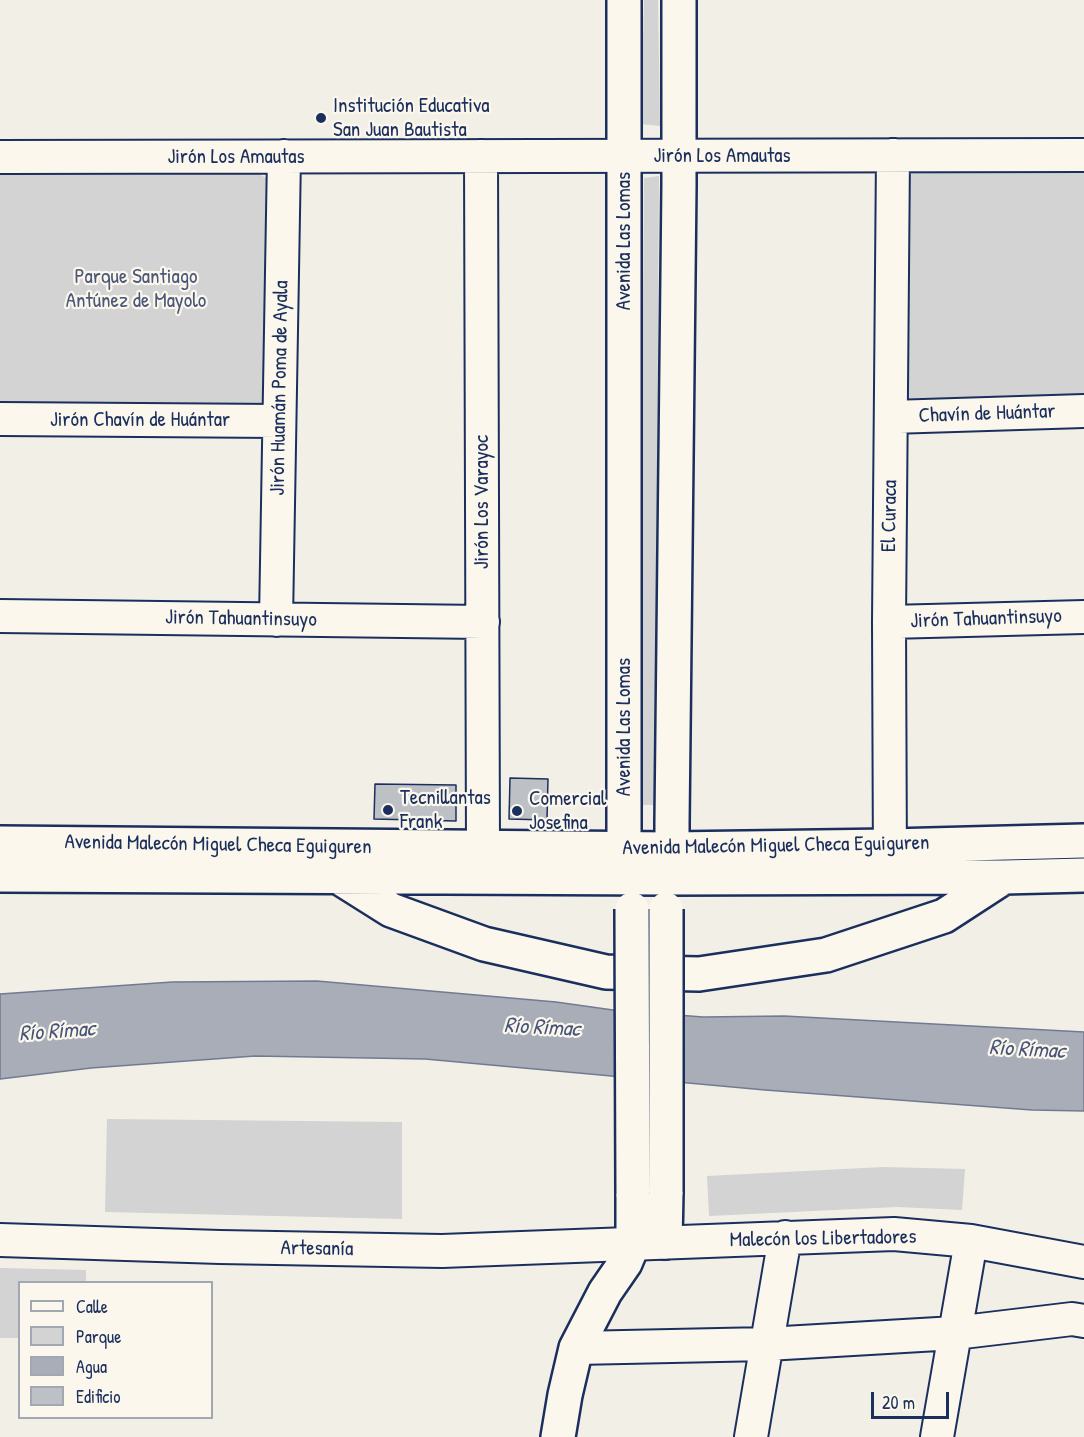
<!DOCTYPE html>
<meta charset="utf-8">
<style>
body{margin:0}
#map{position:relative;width:1084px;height:1437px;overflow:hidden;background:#f2efe6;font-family:"Patrick Hand",sans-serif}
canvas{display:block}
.legend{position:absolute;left:18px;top:1281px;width:195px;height:138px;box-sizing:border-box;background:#fbf7ec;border:2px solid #a1a7b3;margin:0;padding:8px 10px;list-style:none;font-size:18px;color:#1b2f5e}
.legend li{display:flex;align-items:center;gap:12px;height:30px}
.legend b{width:30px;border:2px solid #a1a7b3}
.scale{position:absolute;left:871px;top:1392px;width:78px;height:27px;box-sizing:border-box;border:3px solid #1b2f5e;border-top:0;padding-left:8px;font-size:18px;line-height:21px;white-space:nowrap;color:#1b2f5e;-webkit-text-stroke:4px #fbf7ec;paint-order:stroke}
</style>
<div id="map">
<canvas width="1084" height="1437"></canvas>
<ul class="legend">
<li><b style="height:8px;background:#fbf7ec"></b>Calle</li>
<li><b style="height:16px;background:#d2d3d2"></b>Parque</li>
<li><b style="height:16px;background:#a9adb7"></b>Agua</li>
<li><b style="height:16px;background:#bdc0c4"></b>Edificio</li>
</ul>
<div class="scale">20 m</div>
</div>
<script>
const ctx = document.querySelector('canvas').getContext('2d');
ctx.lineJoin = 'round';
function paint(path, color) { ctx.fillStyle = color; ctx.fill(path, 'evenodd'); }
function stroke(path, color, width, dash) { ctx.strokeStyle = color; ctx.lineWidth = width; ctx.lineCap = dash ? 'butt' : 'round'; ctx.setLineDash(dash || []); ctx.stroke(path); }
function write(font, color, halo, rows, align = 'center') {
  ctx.font = font + ' "Patrick Hand",sans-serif'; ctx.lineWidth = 4.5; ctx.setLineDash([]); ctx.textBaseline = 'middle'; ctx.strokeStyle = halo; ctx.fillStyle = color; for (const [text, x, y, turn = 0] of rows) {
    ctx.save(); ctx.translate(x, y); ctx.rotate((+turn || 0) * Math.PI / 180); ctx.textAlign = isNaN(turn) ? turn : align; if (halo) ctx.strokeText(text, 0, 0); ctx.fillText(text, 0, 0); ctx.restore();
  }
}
paint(new Path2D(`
 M 644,0 L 658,0 L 660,126 L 641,124 Z
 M 1084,166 L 1084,395 L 907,399 L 908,168 Z
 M 0,171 L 257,173 L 268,179 L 268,392 L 262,403 L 249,407 L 0,405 Z
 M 659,176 L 655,805 L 639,805 L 644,178 Z
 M 107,1119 L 402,1122 L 402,1219 L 105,1212 Z
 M 883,1167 L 965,1169 L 962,1210 L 897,1207 L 709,1216 L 707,1176 Z
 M 0,1268 L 86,1270 L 86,1282 L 20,1282 L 19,1338 L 0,1338 Z`), '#d2d3d2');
const water = new Path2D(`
 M 317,981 L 556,1002 L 613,1010 L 703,1017 L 784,1016 L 1084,1032 L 1084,1111 L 1032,1110 L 765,1090 L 425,1059 L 255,1056 L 91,1068 L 0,1079 L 0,994 L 172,982 Z`);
paint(water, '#a9adb7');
stroke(water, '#707b93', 1.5);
const building = new Path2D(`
 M 510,778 L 548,779 L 547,820 L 509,819 Z
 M 375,784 L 456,785 L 456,821 L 374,819 Z`);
paint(building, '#bdc0c4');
stroke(building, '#1b2f5e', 1.5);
const street = new Path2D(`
 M 481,156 L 483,848
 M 0,157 L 1084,155
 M 891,417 L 1084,411
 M 0,419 L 279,421
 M 0,616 L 483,622
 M 276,620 L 284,156
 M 889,622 L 1084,617
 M 890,871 L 889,622 L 893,155
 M 0,1240 L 220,1247 L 442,1251 L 894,1234 L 971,1241 L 1084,1262
 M 576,1348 L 767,1344 L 955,1333 L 1072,1319 L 1084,1321
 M 751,1437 L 785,1237
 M 937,1437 L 971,1241`);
const secondary = new Path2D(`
 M 624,0 L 624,848 L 632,876
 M 666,877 L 672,849 L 672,822 L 679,185 L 679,0
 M 665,1242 L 666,1192
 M 558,1437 L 565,1395 L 576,1348 L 605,1292 L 625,1263 L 633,1244 L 633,1194`);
const primary = new Path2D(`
 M 0,843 L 672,849 L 890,846 L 1084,841
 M 0,875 L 666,878 L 1004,877 L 1084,875
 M 337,876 L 391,910 L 484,944 L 606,972 L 699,974 L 826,955 L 944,916 L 1004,877`);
stroke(street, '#1b2f5e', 36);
stroke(secondary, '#1b2f5e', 38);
stroke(primary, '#1b2f5e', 38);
stroke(street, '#fbf7ec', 32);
stroke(secondary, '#fbf7ec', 33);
stroke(primary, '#fbf7ec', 33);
const secondaryBridge = new Path2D(`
 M 632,909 L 633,1194
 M 666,909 L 666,1192`);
stroke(secondaryBridge, '#1b2f5e', 38, []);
stroke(secondaryBridge, '#fbf7ec', 33);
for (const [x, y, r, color] of [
 [321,118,6,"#1b2f5e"],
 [388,810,6,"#1b2f5e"],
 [517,811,6,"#1b2f5e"]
]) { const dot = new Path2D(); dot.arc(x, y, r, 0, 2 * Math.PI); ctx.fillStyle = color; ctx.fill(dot); stroke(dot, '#fbf7ec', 2); }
write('21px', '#1b2f5e', '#fbf7ec', [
 ["Institución Educativa",333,106],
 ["San Juan Bautista",333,130],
 ["Tecnillantas",400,798],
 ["Frank",400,822],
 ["Comercial",529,799],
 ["Josefina",529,823]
], 'left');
write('21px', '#1b2f5e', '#fbf7ec', [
 ["Jirón Los Amautas",722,156],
 ["Jirón Los Amautas",236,157],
 ["Avenida Las Lomas",624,241,-90],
 ["Jirón Huamán Poma de Ayala",280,388,-89],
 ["Chavín de Huántar",987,414,-2],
 ["Jirón Chavín de Huántar",140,420],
 ["Jirón Los Varayoc",482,502,-90],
 ["El Curaca",890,516,-89],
 ["Jirón Tahuantinsuyo",241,619,1],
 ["Jirón Tahuantinsuyo",986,619,-2],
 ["Avenida Las Lomas",624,727,-90],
 ["Avenida Malecón Miguel Checa Eguiguren",218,845,1],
 ["Avenida Malecón Miguel Checa Eguiguren",776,846,-1],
 ["Malecón los Libertadores",823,1239,-1],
 ["Artesanía",317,1249,1]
]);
write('21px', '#49587b', '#fbf7ec', [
 ["Parque Santiago",136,277],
 ["Antúnez de Mayolo",136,301]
]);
write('italic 22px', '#465579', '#fbf7ec', [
 ["Río Rímac",542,1028,3],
 ["Río Rímac",57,1032,-4],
 ["Río Rímac",1027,1050,3]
]);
</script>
